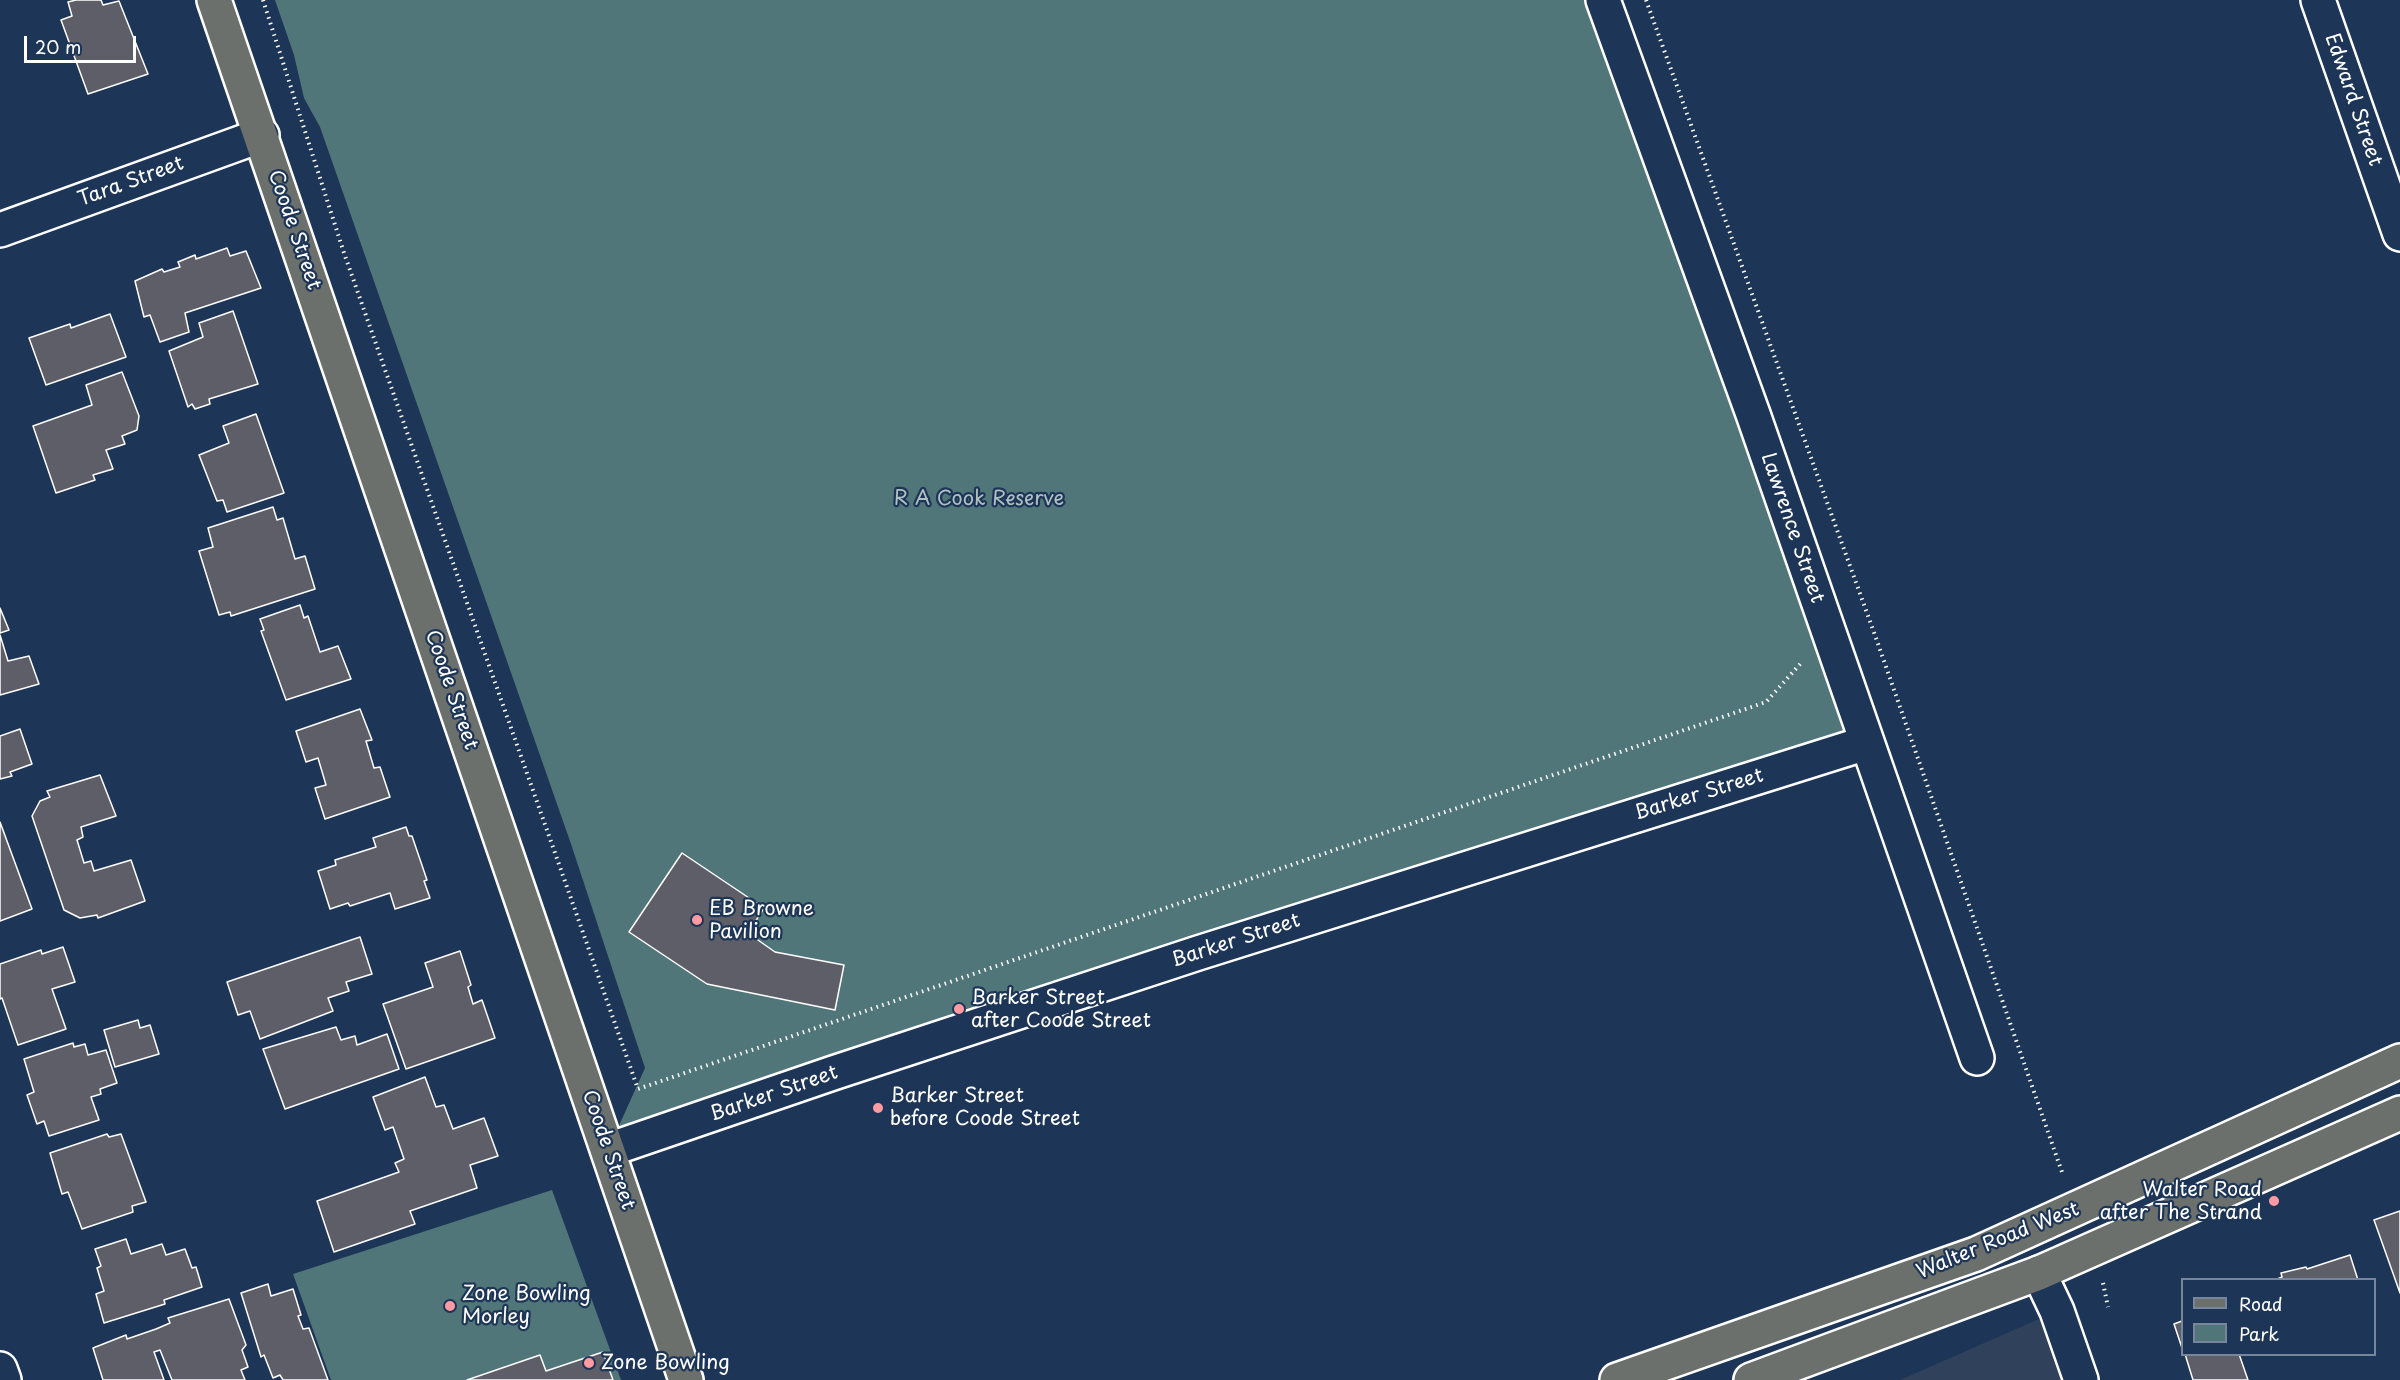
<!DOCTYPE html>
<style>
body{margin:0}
#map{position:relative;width:2400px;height:1380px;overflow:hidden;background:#1d3557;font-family:"Playpen Sans",sans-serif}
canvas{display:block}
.legend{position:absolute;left:2181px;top:1278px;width:195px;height:78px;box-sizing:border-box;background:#1d3557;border:2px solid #77869a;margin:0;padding:8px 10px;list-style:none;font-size:18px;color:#fff}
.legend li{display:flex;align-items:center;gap:12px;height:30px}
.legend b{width:30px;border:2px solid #77869a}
.scale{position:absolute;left:24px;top:36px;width:112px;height:27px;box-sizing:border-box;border:3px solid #fff;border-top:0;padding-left:8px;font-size:18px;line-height:21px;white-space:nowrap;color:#fff;-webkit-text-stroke:4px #1d3557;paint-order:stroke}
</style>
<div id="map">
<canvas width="2400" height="1380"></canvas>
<ul class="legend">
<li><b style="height:8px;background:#6b706d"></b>Road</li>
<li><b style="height:16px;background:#507679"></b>Park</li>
</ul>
<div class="scale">20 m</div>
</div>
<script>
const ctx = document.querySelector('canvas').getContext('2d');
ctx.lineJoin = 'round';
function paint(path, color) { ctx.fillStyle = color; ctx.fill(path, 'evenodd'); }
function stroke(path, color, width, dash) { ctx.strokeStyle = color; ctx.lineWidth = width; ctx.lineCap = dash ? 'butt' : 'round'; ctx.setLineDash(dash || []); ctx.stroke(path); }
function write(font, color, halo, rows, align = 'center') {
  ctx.font = font + ' "Playpen Sans",sans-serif'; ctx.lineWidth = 4.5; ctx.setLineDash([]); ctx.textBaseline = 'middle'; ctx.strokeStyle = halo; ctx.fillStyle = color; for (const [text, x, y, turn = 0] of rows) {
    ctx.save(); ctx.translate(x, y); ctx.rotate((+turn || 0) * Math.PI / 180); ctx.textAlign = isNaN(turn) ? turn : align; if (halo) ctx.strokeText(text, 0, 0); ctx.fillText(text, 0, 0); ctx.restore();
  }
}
paint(new Path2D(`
 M 2057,1311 L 2081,1380 L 1900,1380 Z`), '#30415c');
paint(new Path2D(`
 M 275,0 L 1603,0 L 1866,743 L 608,1150 L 645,1068 L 571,844 L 320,127 L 304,98 L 294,55 Z
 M 552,1190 L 621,1380 L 331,1380 L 293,1274 Z`), '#507679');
const building = new Path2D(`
 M 76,0 L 101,0 L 103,5 L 119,1 L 148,74 L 88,94 L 61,20 L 72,16 L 68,2 Z
 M 227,248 L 230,256 L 246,251 L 261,288 L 185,313 L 189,332 L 160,342 L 150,315 L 144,317 L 135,281 L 162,269 L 164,272 L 180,267 L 178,262 L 195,255 L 196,259 Z
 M 233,311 L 258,384 L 209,399 L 210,404 L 195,409 L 192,404 L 188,407 L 169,351 L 203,337 L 199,323 Z
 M 110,314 L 126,357 L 46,385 L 29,338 L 70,324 L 71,328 Z
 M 122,372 L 139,416 L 137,430 L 122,436 L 125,444 L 106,450 L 113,469 L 93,475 L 95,480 L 56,493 L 33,426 L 92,405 L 86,385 Z
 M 256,414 L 284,493 L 227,512 L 223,500 L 217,501 L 199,455 L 229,443 L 223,426 Z
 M 273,507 L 277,520 L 283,518 L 295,559 L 305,556 L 315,589 L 231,616 L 230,612 L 219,615 L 199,551 L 213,547 L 208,528 Z
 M 300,605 L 304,618 L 308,616 L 320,652 L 338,646 L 351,679 L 286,700 L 261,631 L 264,630 L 260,619 Z
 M 0,608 L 9,630 L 0,633 Z
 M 0,635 L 8,661 L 29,656 L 39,684 L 0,695 Z
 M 360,709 L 372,740 L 366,741 L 374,768 L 380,767 L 390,797 L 325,819 L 315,788 L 326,785 L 318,758 L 306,762 L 296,731 Z
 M 20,729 L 32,764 L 10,772 L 12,776 L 0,779 L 0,736 Z
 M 100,775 L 116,816 L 81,827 L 83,837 L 77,840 L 84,863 L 91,861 L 94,871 L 131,860 L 145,901 L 98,918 L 97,915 L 80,918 L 64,910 L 32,816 L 40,801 L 50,797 L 47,791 Z
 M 0,822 L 32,909 L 0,921 Z
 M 406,827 L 409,836 L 412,836 L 427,880 L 424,881 L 430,898 L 395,909 L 390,893 L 350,906 L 348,903 L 330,909 L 318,871 L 336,865 L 335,860 L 376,847 L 373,838 Z
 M 682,853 L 764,908 L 748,933 L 775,952 L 844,965 L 835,1010 L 707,984 L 629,932 Z
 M 360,937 L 372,974 L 346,982 L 349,991 L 328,998 L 333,1011 L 260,1039 L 250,1011 L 238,1015 L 227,982 Z
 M 63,947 L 75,982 L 52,989 L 66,1029 L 18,1045 L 2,998 L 0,999 L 0,964 L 41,950 L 42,954 Z
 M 460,951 L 471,985 L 468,987 L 473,1004 L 482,1000 L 495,1038 L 406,1069 L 383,1004 L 433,987 L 425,963 Z
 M 138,1020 L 140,1028 L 150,1025 L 159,1054 L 115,1067 L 104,1030 Z
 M 336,1027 L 341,1040 L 355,1036 L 357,1045 L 387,1034 L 399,1069 L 285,1109 L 263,1049 Z
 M 73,1043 L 74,1047 L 85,1044 L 88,1055 L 106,1050 L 117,1083 L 100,1089 L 101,1094 L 91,1097 L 99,1120 L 49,1136 L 44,1121 L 37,1124 L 27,1095 L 34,1092 L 24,1059 Z
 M 425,1077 L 436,1107 L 444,1105 L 453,1129 L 484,1118 L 498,1156 L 470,1165 L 477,1188 L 410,1211 L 415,1224 L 334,1252 L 317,1201 L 399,1172 L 395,1163 L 404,1159 L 393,1127 L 385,1130 L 373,1097 Z
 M 107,1134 L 109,1137 L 121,1134 L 146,1202 L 132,1206 L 133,1212 L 82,1229 L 68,1192 L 62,1194 L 50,1153 Z
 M 2400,1211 L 2400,1293 L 2374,1220 Z
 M 126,1239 L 131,1254 L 162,1244 L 166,1255 L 185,1249 L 192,1268 L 196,1267 L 202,1287 L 164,1300 L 165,1304 L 104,1323 L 96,1294 L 104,1291 L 97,1268 L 101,1266 L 95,1249 Z
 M 2350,1255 L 2358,1280 L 2275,1280 L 2282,1277 L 2281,1273 L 2306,1267 L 2307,1269 Z
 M 268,1284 L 271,1296 L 293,1289 L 301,1315 L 298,1316 L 303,1329 L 309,1328 L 328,1380 L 283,1380 L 280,1375 L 273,1378 L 264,1355 L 261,1357 L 241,1293 Z
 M 229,1299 L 246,1345 L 242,1350 L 248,1367 L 241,1370 L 245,1380 L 172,1380 L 160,1350 L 154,1352 L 164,1380 L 103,1380 L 93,1348 L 126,1335 L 127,1339 L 156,1329 L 170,1323 L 168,1318 Z
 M 2182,1321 L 2182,1348 L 2174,1324 Z
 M 603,1352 L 613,1380 L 467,1380 L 540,1355 L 546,1371 Z
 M 2185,1354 L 2239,1354 L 2248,1380 L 2193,1380 Z`);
paint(building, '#5d5e67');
stroke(building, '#fff', 1.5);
const minor = new Path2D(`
 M 1603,0 L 1753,414 L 1977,1058
 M 2318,0 L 2400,234
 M 0,230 L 262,135
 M 608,1150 L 833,1073 L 1198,953 L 1866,743
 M 2039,1273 L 2057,1311 L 2081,1380
 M 0,1369 L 4,1380`);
const major = new Path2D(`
 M 214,0 L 686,1380
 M 1617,1380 L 1976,1254 L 2400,1061
 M 1751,1380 L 2039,1273 L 2400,1113`);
stroke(minor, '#fff', 38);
stroke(major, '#fff', 38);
stroke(new Path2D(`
 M 263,0 L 344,253 L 638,1089 L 1766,702 L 1802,662
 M 1646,0 L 1876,638 L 2063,1175
 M 2103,1283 L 2108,1307`), '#fff', 4, [1.5, 4.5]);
stroke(minor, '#1d3557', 33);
stroke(major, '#6b706d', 33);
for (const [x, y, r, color] of [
 [697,920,6,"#ff9aa2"],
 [959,1009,6,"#ff9aa2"],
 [878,1108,6,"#ff9aa2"],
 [2274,1201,6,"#ff9aa2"],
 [450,1306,6,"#ff9aa2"],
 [589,1363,6,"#ff9aa2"]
]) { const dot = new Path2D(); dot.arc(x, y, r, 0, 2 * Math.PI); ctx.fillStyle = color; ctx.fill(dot); stroke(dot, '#1d3557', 2); }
write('20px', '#fff', '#1d3557', [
 ["Edward Street",2353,100,71],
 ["Tara Street",131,182,-20],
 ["Coode Street",294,230,71],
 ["Lawrence Street",1792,528,71],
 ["Coode Street",451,690,71],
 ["Barker Street",1699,795,-17],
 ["Barker Street",1236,941,-18],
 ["Barker Street",774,1094,-19],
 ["Coode Street",608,1150,71],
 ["Walter Road West",1998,1241,-22]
]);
write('20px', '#b0c1c3', '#1d3557', [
 ["R A Cook Reserve",979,499]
]);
write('20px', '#fff', '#1d3557', [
 ["EB Browne",709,909],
 ["Pavilion",709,932],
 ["Barker Street",971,998],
 ["after Coode Street",971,1021],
 ["Barker Street",890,1096],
 ["before Coode Street",890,1119],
 ["Walter Road",2262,1190,"right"],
 ["after The Strand",2262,1213,"right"],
 ["Zone Bowling",462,1294],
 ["Morley",462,1317],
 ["Zone Bowling",601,1363]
], 'left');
</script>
